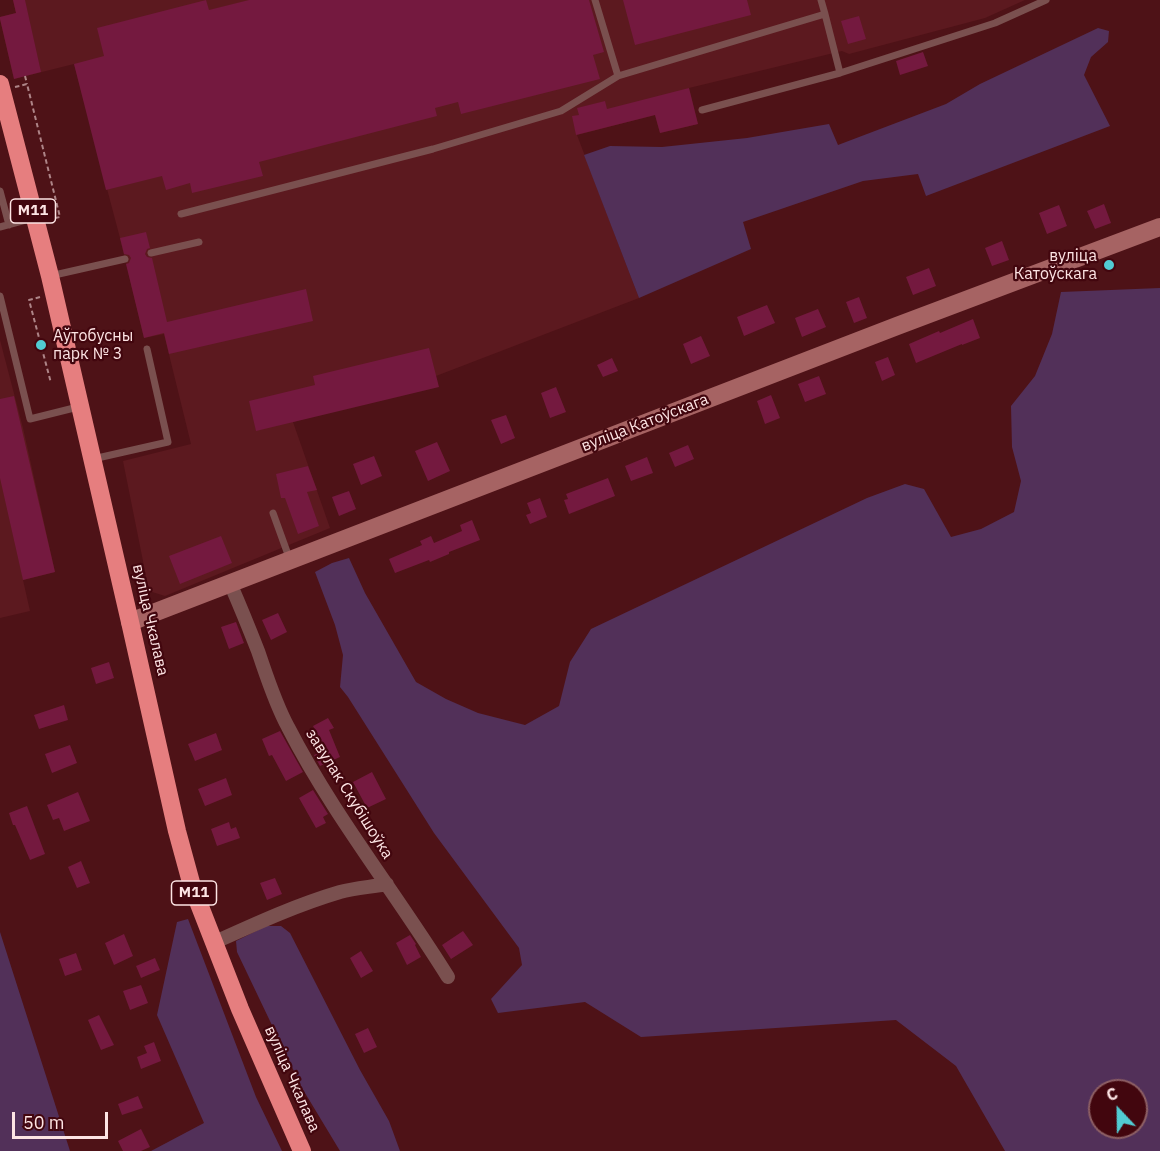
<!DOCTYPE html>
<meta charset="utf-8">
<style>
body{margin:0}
#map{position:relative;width:1160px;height:1151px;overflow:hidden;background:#4e1217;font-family:"IBM Plex Sans",sans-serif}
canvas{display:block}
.north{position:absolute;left:1088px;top:1079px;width:60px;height:60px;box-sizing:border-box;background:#42060e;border:2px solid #8d5f64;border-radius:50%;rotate:338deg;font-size:16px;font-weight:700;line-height:24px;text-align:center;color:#fde4e4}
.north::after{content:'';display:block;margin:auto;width:21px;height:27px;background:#51ccd3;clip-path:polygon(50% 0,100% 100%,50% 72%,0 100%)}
.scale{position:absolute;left:12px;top:1112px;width:96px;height:27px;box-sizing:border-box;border:3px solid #fde4e4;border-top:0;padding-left:8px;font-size:18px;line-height:21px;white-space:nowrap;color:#fde4e4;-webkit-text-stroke:4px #42060e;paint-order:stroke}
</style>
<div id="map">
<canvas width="1160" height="1151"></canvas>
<div class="north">С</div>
<div class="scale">50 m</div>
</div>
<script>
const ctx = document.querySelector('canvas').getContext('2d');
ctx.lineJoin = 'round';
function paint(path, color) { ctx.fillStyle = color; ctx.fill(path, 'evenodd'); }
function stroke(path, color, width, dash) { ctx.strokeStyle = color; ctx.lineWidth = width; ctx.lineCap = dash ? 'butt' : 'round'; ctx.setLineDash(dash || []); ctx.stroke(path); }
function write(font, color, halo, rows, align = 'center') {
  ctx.font = font + ' "IBM Plex Sans",sans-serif'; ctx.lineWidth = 4.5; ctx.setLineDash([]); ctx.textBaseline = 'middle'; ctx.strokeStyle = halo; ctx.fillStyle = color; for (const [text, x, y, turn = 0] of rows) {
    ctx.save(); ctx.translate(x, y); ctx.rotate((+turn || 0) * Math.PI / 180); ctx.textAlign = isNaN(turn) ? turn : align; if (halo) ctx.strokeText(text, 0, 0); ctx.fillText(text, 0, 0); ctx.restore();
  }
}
paint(new Path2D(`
 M 13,0 L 1025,0 L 985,18 L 849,54 L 842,51 L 689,88 L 698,124 L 660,133 L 655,115 L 577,135 L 639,298 L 436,376 L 293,422 L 330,528 L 165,596 L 149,591 L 123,461 L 191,444 L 164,334 L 144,338 L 120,238 L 74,64 L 14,79 L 0,19 L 0,17 L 16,13 Z
 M 0,340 L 23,428 L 55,572 L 23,580 L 30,611 L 0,618 Z`), '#5c191f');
paint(new Path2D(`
 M 1098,28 L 1109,31 L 1108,42 L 1091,57 L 1084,75 L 1110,126 L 926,196 L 918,174 L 863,181 L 743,222 L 751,249 L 639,298 L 584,155 L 610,146 L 662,147 L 747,138 L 829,124 L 838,145 L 946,104 L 980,84 Z
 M 1160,288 L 1160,1151 L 1005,1151 L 956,1066 L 896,1020 L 641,1037 L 585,1002 L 498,1013 L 491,999 L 522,965 L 519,948 L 434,833 L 348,697 L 340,687 L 343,655 L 335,625 L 315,572 L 332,563 L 349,558 L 365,593 L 416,682 L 446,699 L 478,713 L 525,725 L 559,706 L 570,662 L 591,629 L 867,498 L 905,484 L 924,489 L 951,537 L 981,529 L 1014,512 L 1021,481 L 1012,447 L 1011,406 L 1035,376 L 1052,334 L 1061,292 ZM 1100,1091 L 1136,1091 L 1136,1127 L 1100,1127 Z
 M 188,919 L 256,1097 L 282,1151 L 151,1151 L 204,1123 L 157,1015 L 177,922 Z
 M 266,926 L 281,926 L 290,933 L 360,1070 L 389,1121 L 400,1151 L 340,1151 L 302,1088 L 237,952 L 236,941 Z
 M 0,932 L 70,1151 L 0,1151 Z`), '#523059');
paint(new Path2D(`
 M 13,0 L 25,0 L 41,72 L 14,79 L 0,19 L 0,17 L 16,13 Z
 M 206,0 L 209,10 L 249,0 L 589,0 L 604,52 L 593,55 L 600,79 L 461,114 L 458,102 L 435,108 L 437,116 L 259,162 L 263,176 L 192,193 L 190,183 L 166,190 L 162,176 L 106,190 L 74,64 L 104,56 L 97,28 Z
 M 623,0 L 747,0 L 751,15 L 635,45 Z
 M 859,16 L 866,39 L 848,44 L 841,21 Z
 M 923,52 L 928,66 L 900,75 L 896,61 Z
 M 689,88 L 698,124 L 660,133 L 655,115 L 576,135 L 572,116 L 579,115 L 577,108 L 605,101 L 607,109 Z
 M 1104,204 L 1111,223 L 1095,229 L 1087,211 Z
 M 1059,205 L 1067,226 L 1047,234 L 1039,213 Z
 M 146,232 L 150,248 L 147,249 L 145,254 L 147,257 L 152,258 L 167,322 L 306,289 L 313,321 L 169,354 L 164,333 L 144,338 L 126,264 L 129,263 L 131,258 L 129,255 L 124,254 L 120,238 Z
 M 1002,241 L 1009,260 L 992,266 L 985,248 Z
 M 929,268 L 936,286 L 913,295 L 906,277 Z
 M 859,297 L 867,318 L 854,323 L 846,302 Z
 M 767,305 L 775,323 L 744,336 L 737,317 Z
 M 818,309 L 826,327 L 802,337 L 795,318 Z
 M 973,319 L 980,338 L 962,345 L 962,344 L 916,363 L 909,344 L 939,331 L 940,333 Z
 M 701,336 L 710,356 L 691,364 L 683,344 Z
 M 429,348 L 439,387 L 256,431 L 249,401 L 315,385 L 313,376 Z
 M 888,357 L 895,375 L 882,381 L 875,362 Z
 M 612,358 L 618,371 L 603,377 L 597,365 Z
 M 819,376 L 826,394 L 805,402 L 798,384 Z
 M 556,387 L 566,412 L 550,418 L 541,393 Z
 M 771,395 L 780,418 L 765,424 L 757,401 Z
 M 14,396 L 55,572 L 23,580 L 0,478 L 0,399 Z
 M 506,415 L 515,438 L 501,444 L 491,420 Z
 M 437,442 L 450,471 L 428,481 L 415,451 Z
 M 688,445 L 694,459 L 675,467 L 669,453 Z
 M 374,456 L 382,476 L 361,485 L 353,464 Z
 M 647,457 L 653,473 L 631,481 L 625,466 Z
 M 308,466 L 317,490 L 307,492 L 319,526 L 298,534 L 285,498 L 281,498 L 276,474 Z
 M 608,478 L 615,496 L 569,514 L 564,500 L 568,499 L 566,494 Z
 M 349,491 L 356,509 L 339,516 L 332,497 Z
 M 540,498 L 547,517 L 530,524 L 526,515 L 531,513 L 527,503 Z
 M 472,520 L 480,540 L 449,552 L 449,554 L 430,562 L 429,560 L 395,573 L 389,559 L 422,545 L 420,541 L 431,536 L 434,543 L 462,531 L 460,525 Z
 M 221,536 L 232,563 L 180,584 L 169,556 Z
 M 278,613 L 287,632 L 271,640 L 262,620 Z
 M 236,622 L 244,643 L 229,649 L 221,627 Z
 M 109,662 L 114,678 L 96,684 L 91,668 Z
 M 64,705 L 68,720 L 39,729 L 34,715 Z
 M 328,718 L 334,728 L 329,730 L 340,757 L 320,766 L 314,755 L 326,750 L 313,726 Z
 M 280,731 L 303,772 L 286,781 L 272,755 L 269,756 L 262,739 Z
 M 216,733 L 222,750 L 195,761 L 188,744 Z
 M 70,745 L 77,763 L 52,773 L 45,754 Z
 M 372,772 L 386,799 L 367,808 L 353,782 Z
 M 226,778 L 232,795 L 205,806 L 198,789 Z
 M 313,790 L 328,814 L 323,817 L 326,823 L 316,828 L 299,798 Z
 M 78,792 L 90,821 L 64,831 L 59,818 L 53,820 L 47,805 Z
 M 27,806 L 45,854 L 30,860 L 15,825 L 13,825 L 9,813 Z
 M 229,822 L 231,829 L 236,827 L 240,838 L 217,846 L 211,829 Z
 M 81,861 L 90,883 L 77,888 L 68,867 Z
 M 275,878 L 282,894 L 267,900 L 260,883 Z
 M 463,931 L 473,945 L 451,959 L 442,945 Z
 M 124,934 L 133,956 L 114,965 L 105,943 Z
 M 410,935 L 416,944 L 415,945 L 421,957 L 407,965 L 396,943 Z
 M 361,951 L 373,971 L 361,978 L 350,958 Z
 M 76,953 L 82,970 L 65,976 L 59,959 Z
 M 155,958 L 160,970 L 141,978 L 136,966 Z
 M 141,985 L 148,1003 L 130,1010 L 123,991 Z
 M 99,1015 L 114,1045 L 101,1050 L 88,1020 Z
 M 368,1028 L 377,1047 L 364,1053 L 355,1034 Z
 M 154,1042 L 161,1061 L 141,1069 L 137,1057 L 147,1053 L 144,1046 Z
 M 138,1096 L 143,1108 L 122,1115 L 118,1104 Z
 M 141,1129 L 150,1147 L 141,1151 L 123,1151 L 118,1141 Z`), '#74193f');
stroke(new Path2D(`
 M 25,76 L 27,84
 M 15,87 L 27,84 L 60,217 L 50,219
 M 40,297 L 29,300 L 51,383`), '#ae8588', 2, [4.5, 3]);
stroke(new Path2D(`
 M 595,0 L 618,76 L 825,14 L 821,0
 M 825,14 L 840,73
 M 702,110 L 840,73 L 995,23 L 1046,0
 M 0,191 L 9,225
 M 181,214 L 433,149 L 561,111 L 618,76
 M 0,227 L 33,218
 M 151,253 L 199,242
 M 50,276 L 125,259
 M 0,296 L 30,419 L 78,407
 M 93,459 L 168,442 L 147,349
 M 273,513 L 290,560`), '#7a504f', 7);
stroke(new Path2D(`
 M 230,583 C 240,606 249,628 258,651 C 267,677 275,703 288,727 C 333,815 396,893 448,977
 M 213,943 C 255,924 296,905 340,892 C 355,888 371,887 387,884`), '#7a504f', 14);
stroke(new Path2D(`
 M 130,622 L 897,326 L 1160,227`), '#a66363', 18);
stroke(new Path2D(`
 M 0,84 L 50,276 L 130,622 L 177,831 L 192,886 L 240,1009 L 302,1151`), '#e67e7f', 18);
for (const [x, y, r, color] of [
 [1109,265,6,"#51ccd3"],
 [41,345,6,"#51ccd3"]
]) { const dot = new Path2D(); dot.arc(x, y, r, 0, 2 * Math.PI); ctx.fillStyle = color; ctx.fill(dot); stroke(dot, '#42060e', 2); }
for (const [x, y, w] of [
 [33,211,45],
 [194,893,45]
]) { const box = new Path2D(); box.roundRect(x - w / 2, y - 12, w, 24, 4.5); ctx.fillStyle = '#42060e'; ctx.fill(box); stroke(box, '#fde4e4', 1.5); }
write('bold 15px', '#fde4e4', null, [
 ["М11",33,211],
 ["М11",194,893]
]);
write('16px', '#fde4e4', '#42060e', [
 ["вуліца",1097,256],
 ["Катоўскага",1097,274],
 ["Аўтобусны",53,336,"left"],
 ["парк № 3",53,354,"left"]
], 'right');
write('16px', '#fde4e4', '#42060e', [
 ["вуліца Катоўскага",645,423,-21],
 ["вуліца Чкалава",150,620,77],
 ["завулак Скубішоўка",349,794,58],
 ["вуліца Чкалава",292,1079,66]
]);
</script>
